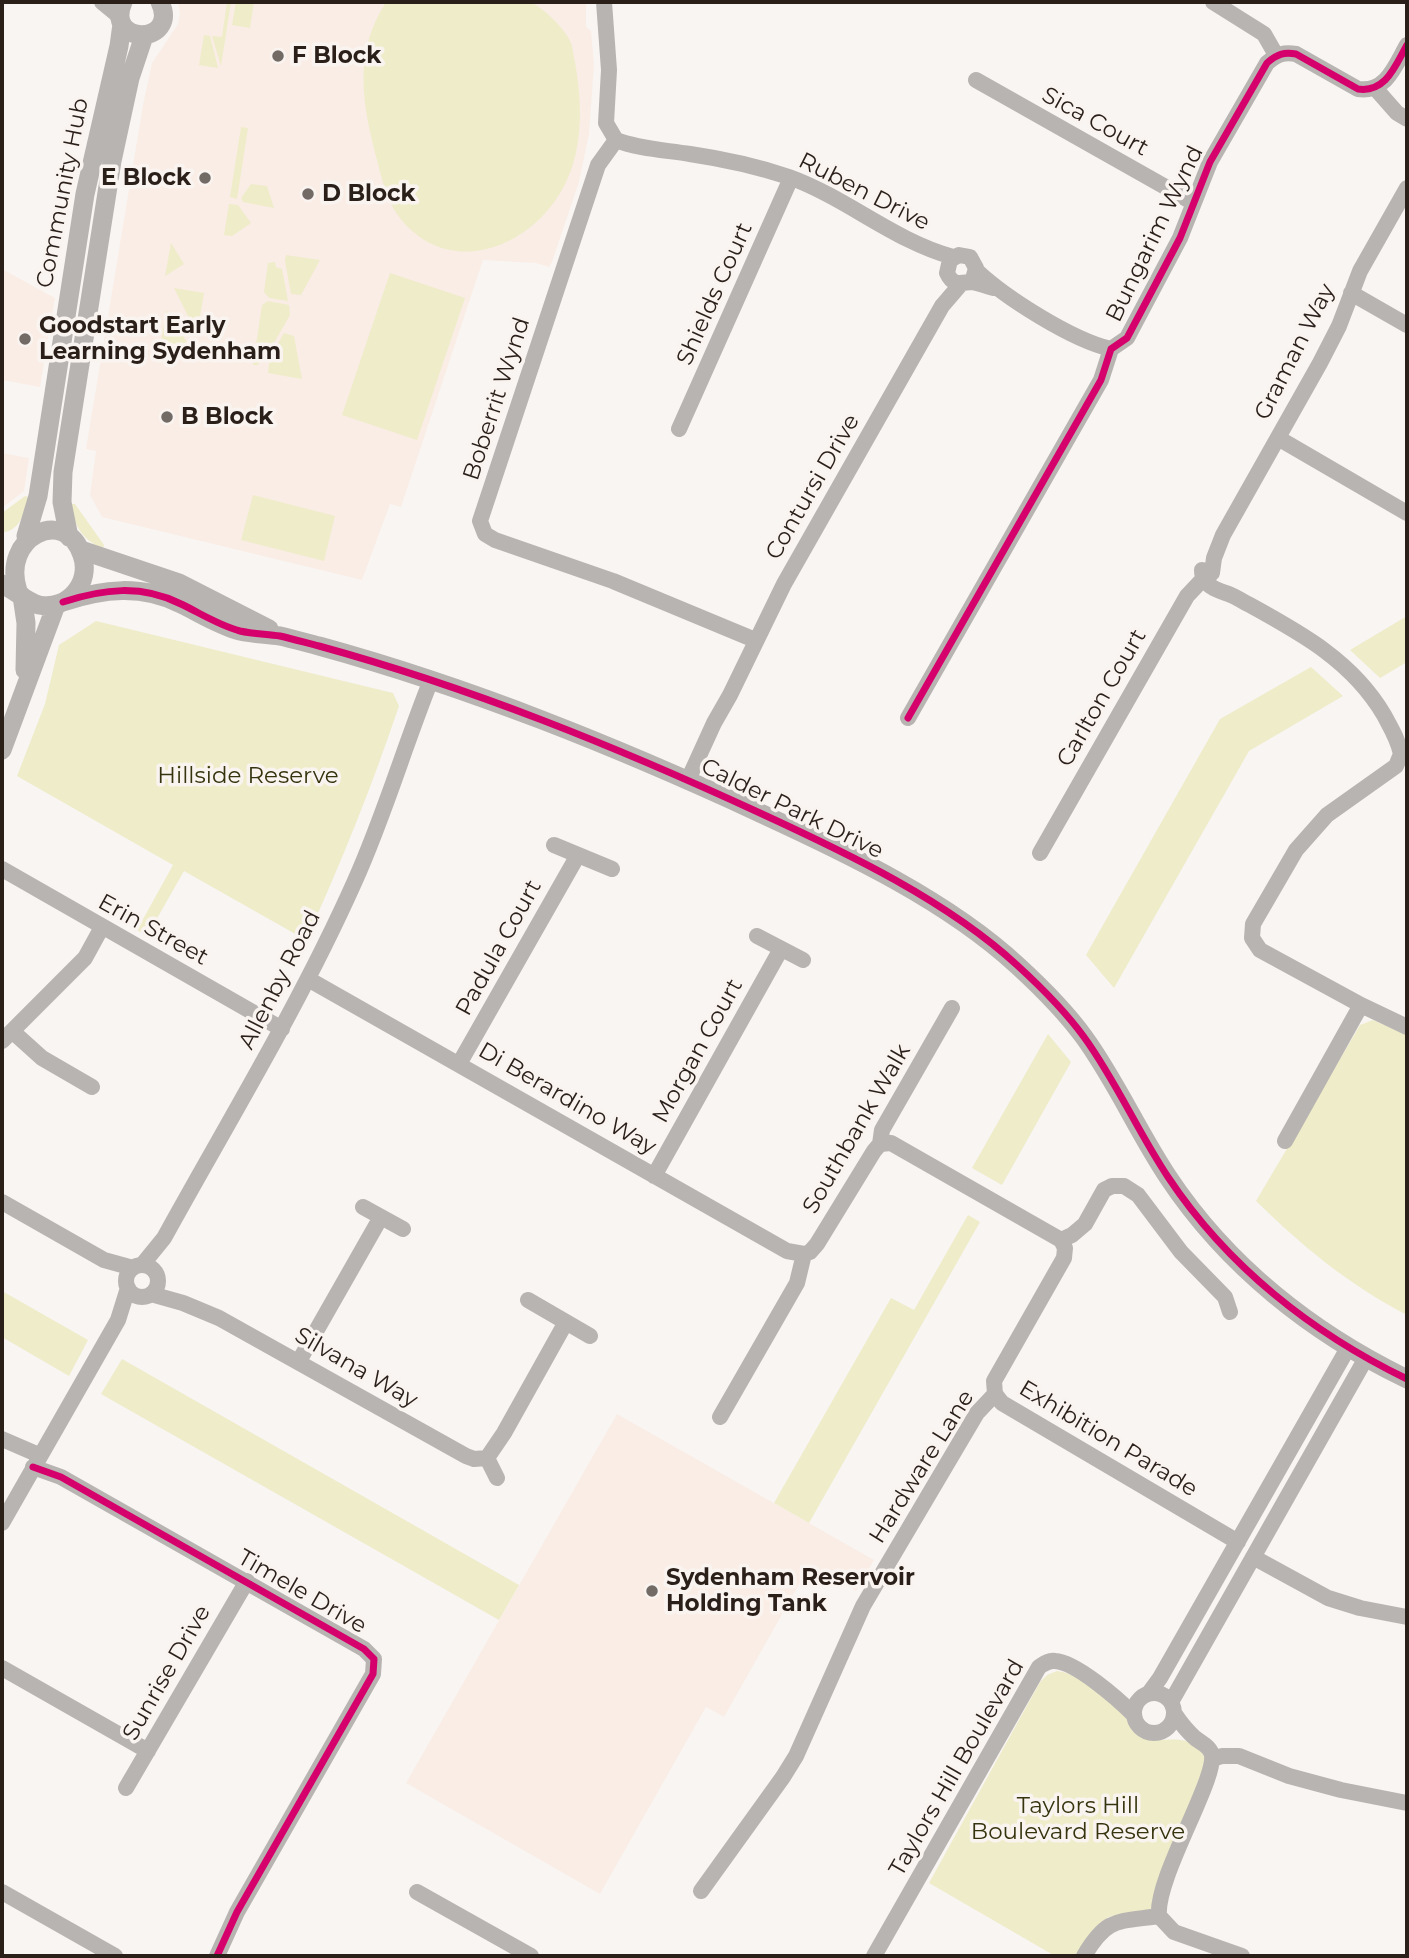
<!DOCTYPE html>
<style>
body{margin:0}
#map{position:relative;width:1409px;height:1958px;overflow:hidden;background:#f8f5f3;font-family:Montserrat,sans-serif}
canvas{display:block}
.frame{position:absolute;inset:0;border:4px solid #2a1f19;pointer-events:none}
</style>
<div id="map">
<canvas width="1409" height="1958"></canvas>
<div class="frame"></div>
</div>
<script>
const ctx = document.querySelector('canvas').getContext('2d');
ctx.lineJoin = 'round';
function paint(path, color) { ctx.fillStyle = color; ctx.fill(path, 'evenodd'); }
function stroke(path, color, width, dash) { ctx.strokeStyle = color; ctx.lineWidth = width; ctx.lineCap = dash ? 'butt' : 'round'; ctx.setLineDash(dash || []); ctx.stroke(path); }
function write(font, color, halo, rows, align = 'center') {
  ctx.font = font + ' Montserrat,sans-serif'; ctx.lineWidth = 7; ctx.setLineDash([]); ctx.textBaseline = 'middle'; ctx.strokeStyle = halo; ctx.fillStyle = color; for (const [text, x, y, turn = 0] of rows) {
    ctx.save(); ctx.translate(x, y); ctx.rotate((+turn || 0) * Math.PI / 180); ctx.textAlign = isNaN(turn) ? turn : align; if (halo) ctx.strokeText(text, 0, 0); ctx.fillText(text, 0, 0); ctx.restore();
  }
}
paint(new Path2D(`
 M 178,2 L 586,2 L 586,27 L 591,31 L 594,65 L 589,134 L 579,182 L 552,262 L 549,267 L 536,263 L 483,260 L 401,507 L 390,504 L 362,580 L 102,517 L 90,495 L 96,451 L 86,449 L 143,105 L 152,63 L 178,24 L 180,14 Z
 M 2,269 L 55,298 L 40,387 L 2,380 Z
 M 2,453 L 29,458 L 24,491 L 2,508 Z
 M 617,1414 L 874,1560 L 856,1591 L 810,1565 L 724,1717 L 706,1707 L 600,1894 L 406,1783 Z`), '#faede5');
paint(new Path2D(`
 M 227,2 L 231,2 L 221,66 L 212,36 L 222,37 Z
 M 236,2 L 254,2 L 250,28 L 232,25 Z
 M 386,2 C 421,2 456,2 492,2 C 503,2 518,0 529,2 C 541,5 565,29 570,41 C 573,47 573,55 575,62 C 582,101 584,149 564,186 C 531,250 445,281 397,214 C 387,200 381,176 377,160 C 362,103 353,54 386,2 Z
 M 204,35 L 210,36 L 218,68 L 199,65 Z
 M 241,127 L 248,128 L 237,199 L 230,197 Z
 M 251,184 L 267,186 L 274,208 L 243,202 L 241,198 Z
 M 229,204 L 238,205 L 251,223 L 232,236 L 224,235 Z
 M 171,243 L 184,264 L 165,276 Z
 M 286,255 L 320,260 L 301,295 L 291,294 L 285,261 Z
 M 275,262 L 276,267 L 282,269 L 288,301 L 269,298 L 264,292 L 268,263 Z
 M 390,273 L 465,298 L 417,440 L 342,415 Z
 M 174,288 L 204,293 L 197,334 Z
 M 268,301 L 289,305 L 290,315 L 267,355 L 262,356 L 258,365 L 253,365 L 262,305 Z
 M 166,310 L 190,347 L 161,342 Z
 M 284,333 L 294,336 L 302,379 L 268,373 L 270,357 Z
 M 253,495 L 335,516 L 324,561 L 241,540 Z
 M 25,496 L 28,497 C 23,514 22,529 2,533 L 2,513 Z
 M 70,504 L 75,504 L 104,545 L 103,549 C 82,539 75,527 70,504 Z
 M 1407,616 L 1407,662 L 1380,678 L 1350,650 Z
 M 96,621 L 393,693 L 399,706 C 372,786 341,863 306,940 L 184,871 L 147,936 L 137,930 L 173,865 L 17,776 L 45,704 L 59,645 Z
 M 1311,667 L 1343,696 L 1249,751 L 1114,988 L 1086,955 L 1220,719 Z
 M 1373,1020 L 1407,1035 L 1407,1315 C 1349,1285 1302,1246 1256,1201 L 1360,1025 Z
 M 1048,1034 L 1071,1062 L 1002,1185 L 972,1168 Z
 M 968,1215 L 980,1222 L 809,1523 L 774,1503 L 891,1298 L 914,1310 Z
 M 2,1291 L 88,1340 L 69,1376 L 2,1337 Z
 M 122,1359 L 519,1585 L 499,1620 L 101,1394 Z
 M 1057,1671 C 1081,1674 1110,1696 1124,1715 C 1129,1722 1130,1731 1140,1736 C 1160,1747 1183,1729 1205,1753 L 1205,1775 L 1150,1911 L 1108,1917 L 1075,1956 L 1055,1956 L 929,1883 L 1040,1682 L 1047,1675 Z`), '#efecc9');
stroke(new Path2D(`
 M 102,2 L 119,16
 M 604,2 L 609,70 L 606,123 L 616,140
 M 1213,2 L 1264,34 L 1276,55
 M 976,80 L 1192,202
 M 1375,88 L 1397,113 L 1407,119
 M 616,140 L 598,165 L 480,521 L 485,534 L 495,540 L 613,581 L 755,640
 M 616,140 C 639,149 666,150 690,154 C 724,159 756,166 789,177 C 847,198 894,241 953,257
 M 977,271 C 1006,298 1072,340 1111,349
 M 973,279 L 976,268 L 970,257 L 959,255 L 950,260 L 947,273 C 953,286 959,283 971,282 C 977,282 987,287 994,288
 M 1351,293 L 1407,325
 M 679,429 L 791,178
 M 1278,438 L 1407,513
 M 1202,570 C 1202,578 1205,583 1212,587 C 1219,592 1229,593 1237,598 C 1293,629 1350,657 1384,715 C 1391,728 1398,739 1401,754
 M 1212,573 L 1214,558 L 1223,535 L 1320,363 L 1339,326 L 1360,271 L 1407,188
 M 908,718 L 1101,380 L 1111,349 L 1127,338 L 1180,238 L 1210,162 L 1267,63 C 1277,54 1284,52 1296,54 L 1358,89 C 1386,93 1395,66 1407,45
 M 1401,754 L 1396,766 L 1327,815 L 1296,850 L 1253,924 L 1252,938 L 1260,950 L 1361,1005 L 1407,1027
 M 688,780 L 714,723 L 730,695 L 784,584 L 942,306 L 960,285
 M 554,845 L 612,869
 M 1040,853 L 1187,596 L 1203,579 L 1212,573
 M 2,869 L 282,1029
 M 757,936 L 803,960
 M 308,979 L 787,1251 L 804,1254
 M 12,1031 L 42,1058 L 92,1087
 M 2,1041 L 85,958 L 102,927
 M 459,1064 L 578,855
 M 1285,1141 L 1361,1005
 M 880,1144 L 891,1143 L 1061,1240 L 1065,1248 L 1064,1258 L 994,1381 L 995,1394 L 1002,1403 L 1238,1542
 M 654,1176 L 781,949
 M 2,1202 L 104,1260 L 133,1268
 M 363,1207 L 403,1229
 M 1061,1240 L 1072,1235 L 1085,1224 L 1104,1190 L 1112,1186 L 1124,1186 L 1138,1195 L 1181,1252 L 1225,1297 L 1230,1312
 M 142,1265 L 164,1238 C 229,1120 299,1006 354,883 C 384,817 404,747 431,680
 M126 1281a16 16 0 1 1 32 0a16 16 0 1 1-32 0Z
 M 151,1294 L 183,1303 L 219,1318 L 466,1456 L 474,1459 L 487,1458 L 497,1478
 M 528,1300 L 590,1336
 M 299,1361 L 381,1217
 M 720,1417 L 797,1283 L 804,1254 L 810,1252 L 817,1244 L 874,1151 L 880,1144 L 882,1130 L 952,1008
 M 2,1439 L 39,1455
 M 487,1458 L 504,1433 L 566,1322
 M 33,1467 L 61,1477 L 364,1649 L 374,1659 L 373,1674 L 237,1912 L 217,1956
 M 2,1523 L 118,1320 L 128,1288
 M 1253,1557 L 1328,1598 L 1360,1608 L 1407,1617
 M 2,1668 L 148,1751
 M 1149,1693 L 1160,1678 L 1348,1348
 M1134 1713a20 20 0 1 1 40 0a20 20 0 1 1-40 0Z
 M 1171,1702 L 1366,1358
 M 1174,1713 C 1180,1722 1187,1731 1195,1738 C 1201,1743 1208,1745 1211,1752 C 1221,1773 1155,1877 1159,1916 L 1174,1932 L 1242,1956
 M 1213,1759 L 1222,1756 L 1239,1756 L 1289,1776 L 1341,1790 L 1407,1803
 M 126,1788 L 247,1581
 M 701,1891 L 783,1777 L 796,1756 L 863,1606 L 977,1413 L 995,1394
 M 2,1892 L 115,1956
 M 417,1892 L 531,1956
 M 874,1956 L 1039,1667 C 1044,1664 1048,1660 1055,1661 C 1076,1662 1118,1699 1133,1714
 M 1084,1956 C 1107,1917 1117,1922 1159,1916`), '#b8b4b2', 16);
stroke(new Path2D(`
 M 123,2 C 104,46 180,45 160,2
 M 26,536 L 38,496 L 85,194 L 119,46 L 122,24
 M 69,537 L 62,502 L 63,472 L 112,161 L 130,78 L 144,36
 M 81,550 L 179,583 L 269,629
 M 2,584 C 14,590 27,602 39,605 C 68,611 92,582 82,555 C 65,505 0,537 18,591
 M 22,596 L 26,623 L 25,670
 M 63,602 C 103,589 141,584 181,604 C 200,613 218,625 240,631 C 253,634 267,634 280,636 C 293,639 307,643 319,646 C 472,688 617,747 760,813 C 847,853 948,901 1018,966 C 1042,988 1065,1011 1084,1037 C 1116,1081 1138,1132 1168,1177 C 1227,1266 1312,1333 1407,1379
 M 2,750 L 56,605`), '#b8b4b2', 19);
stroke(new Path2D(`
 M 63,602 C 103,589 141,584 181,604 C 200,613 218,625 240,631 C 253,634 267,634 280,636 C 293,639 307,643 319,646 C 472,688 617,747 760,813 C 847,853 948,901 1018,966 C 1042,988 1065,1011 1084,1037 C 1116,1081 1138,1132 1168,1177 C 1227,1266 1312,1333 1407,1379
 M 908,718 L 1101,380 L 1111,349 L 1127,338 L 1180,238 L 1210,162 L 1267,63 C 1277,54 1284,52 1296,54 L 1358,89 C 1386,93 1395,66 1407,45
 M 33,1467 L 61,1477 L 364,1649 L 374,1659 L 373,1674 L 237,1912 L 217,1956`), '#d6006c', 7);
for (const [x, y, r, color] of [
 [278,56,7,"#726a65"],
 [205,178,7,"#726a65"],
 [308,194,7,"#726a65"],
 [25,339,7,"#726a65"],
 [167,417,7,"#726a65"],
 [652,1591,7,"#726a65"]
]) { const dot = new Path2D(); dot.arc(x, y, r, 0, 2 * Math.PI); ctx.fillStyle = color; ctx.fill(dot); stroke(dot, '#faf4f1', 2.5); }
write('bold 23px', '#2a1f19', '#faf4f1', [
 ["F Block",292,56],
 ["E Block",191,178,"right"],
 ["D Block",322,194],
 ["Goodstart Early",39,326],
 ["Learning Sydenham",39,352],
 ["B Block",181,417],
 ["Sydenham Reservoir",666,1578],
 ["Holding Tank",666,1604]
], 'left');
write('23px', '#2a1f19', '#faf4f1', [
 ["Sica Court",1095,122,29],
 ["Ruben Drive",864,192,27],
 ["Community Hub",63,193,-79],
 ["Bungarim Wynd",1155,234,-64],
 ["Shields Court",715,294,-66],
 ["Graman Way",1295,352,-63],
 ["Boberrit Wynd",497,399,-72],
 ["Contursi Drive",813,487,-60],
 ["Carlton Court",1102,698,-60],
 ["Calder Park Drive",792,809,26],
 ["Erin Street",153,930,29],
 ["Padula Court",499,948,-61],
 ["Allenby Road",280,980,-63],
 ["Morgan Court",698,1051,-61],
 ["Di Berardino Way",567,1099,30],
 ["Southbank Walk",857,1129,-60],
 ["Silvana Way",356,1368,30],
 ["Exhibition Parade",1108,1439,31],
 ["Hardware Lane",922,1467,-58],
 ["Timele Drive",302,1592,30],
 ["Sunrise Drive",167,1673,-60],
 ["Taylors Hill Boulevard",957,1768,-60]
]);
write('23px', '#36340e', '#faf4f1', [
 ["Hillside Reserve",248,776],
 ["Taylors Hill",1078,1806],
 ["Boulevard Reserve",1078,1832]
]);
</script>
